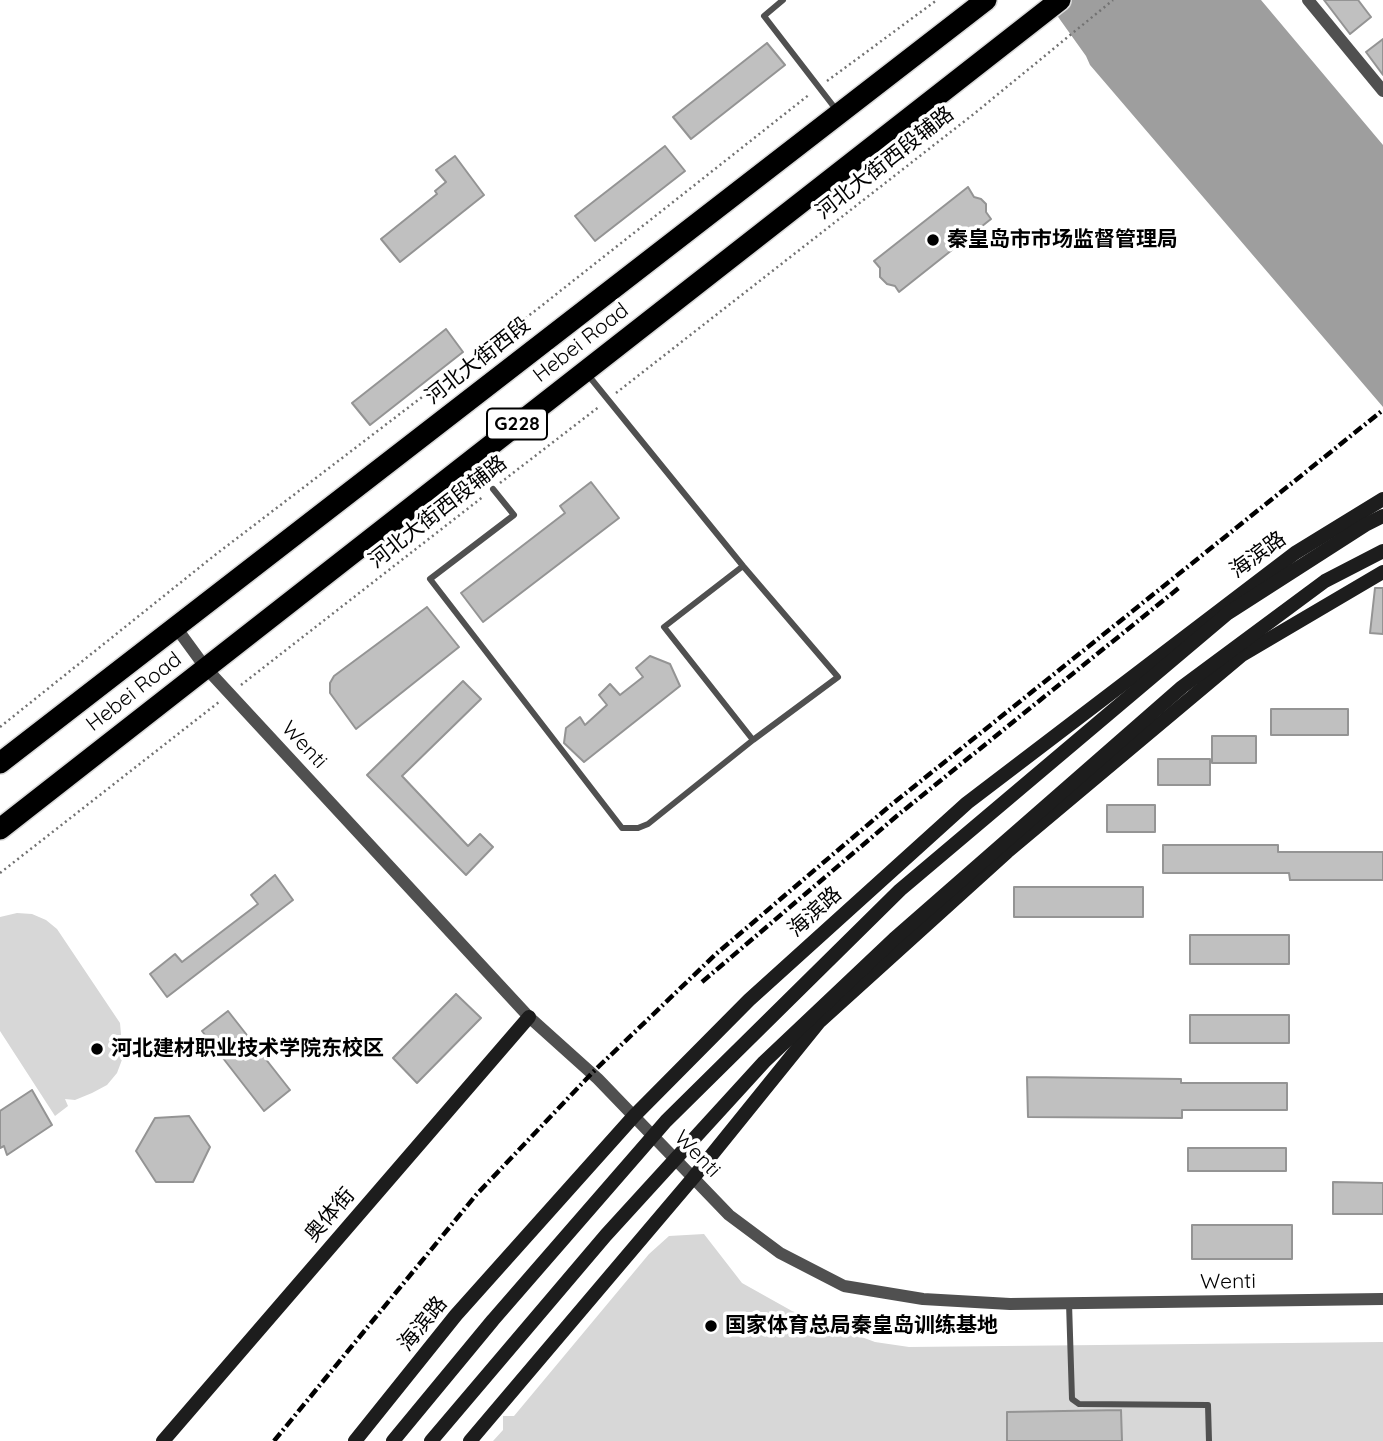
<!DOCTYPE html>
<html>
<head>
<meta charset="utf-8">
<style>
	body { margin:0 }
	canvas { display:block; background:#fff }
</style>
</head>
<body>
<canvas width="1383" height="1441"></canvas>
<script>
const ctx = document.querySelector('canvas').getContext('2d');
ctx.lineJoin = 'round';
function fill(path, color) {
  ctx.fillStyle = color;
  ctx.fill(path, 'evenodd');
}
function toPath(rows) {
  const path = new Path2D();
  for (const r of rows) {
    path.moveTo(r[0], r[1]);
    for (let i = 2; i < r.length; i += 2) path.lineTo(r[i], r[i + 1]);
  }
  return path;
}
function trace(path, color, width, dash) {
  ctx.strokeStyle = color;
  ctx.lineWidth = width;
  ctx.lineCap = dash ? 'butt' : 'round';
  ctx.setLineDash(dash || []);
  ctx.stroke(path);
}
function label(font, color, halo, rows, align = 'center') {
  ctx.font = font + ' Quicksand,"Noto Sans SC",sans-serif';
  ctx.lineWidth = 7;
  ctx.setLineDash([]);
  ctx.textBaseline = 'middle';
  ctx.strokeStyle = halo;
  ctx.fillStyle = color;
  for (const [text, x, y, turn = 0] of rows) {
    ctx.save();
    ctx.translate(x, y);
    ctx.rotate((+turn || 0) * Math.PI / 180);
    ctx.textAlign = isNaN(turn) ? turn : align;
    if (halo) ctx.strokeText(text, 0, 0);
    ctx.fillText(text, 0, 0);
    ctx.restore();
  }
}
fill(toPath([
	[17,913,32,914,46,920,57,929,120,1023,123,1057,117,1073,107,1085,92,1093,75,1100,65,1099,68,1106,55,1116,0,1031,0,917],
	[704,1234,742,1283,792,1311,875,1342,909,1347,1383,1342,1383,1441,493,1441,503,1430,503,1416,514,1416,649,1254,669,1236]
]), '#d7d7d7');
fill(toPath([
	[1046,0,1261,0,1383,145,1383,407,1090,65,1086,56]
]), '#9e9e9e');
const building = toPath([
	[1324,0,1358,0,1371,17,1350,34,1324,0],
	[1383,39,1383,75,1366,52,1383,39],
	[767,43,785,65,691,139,673,117,767,43],
	[665,146,685,171,595,241,575,216,665,146],
	[455,156,484,195,400,262,381,239,437,194,435,191,446,182,436,170,455,156],
	[968,187,974,197,981,199,986,204,986,212,991,219,899,292,895,286,887,284,880,277,880,268,874,261,968,187],
	[446,329,463,352,370,425,352,403,446,329],
	[591,482,619,518,483,622,461,593,565,513,560,506,591,482],
	[1375,588,1383,588,1383,634,1370,633,1375,588],
	[427,607,459,647,356,729,330,693,330,683,334,676,427,607],
	[650,656,670,664,680,686,584,762,564,743,566,728,580,717,585,725,607,705,599,695,610,684,620,695,643,677,636,668,650,656],
	[463,681,481,699,402,776,468,846,480,834,493,847,466,875,367,775,463,681],
	[1271,709,1348,709,1348,735,1271,735,1271,709],
	[1212,736,1256,736,1256,763,1212,763,1212,736],
	[1158,759,1210,759,1210,785,1158,785,1158,759],
	[1107,805,1155,805,1155,832,1107,832,1107,805],
	[1163,845,1278,845,1278,852,1383,852,1383,880,1290,880,1289,873,1163,873,1163,845],
	[275,875,293,900,167,997,150,974,175,954,182,962,258,904,251,895,275,875],
	[1014,887,1143,887,1143,917,1014,917,1014,887],
	[1190,935,1289,935,1289,964,1190,964,1190,935],
	[456,994,481,1018,417,1083,393,1058,456,994],
	[228,1011,290,1090,264,1111,202,1031,228,1011],
	[1190,1015,1289,1015,1289,1043,1190,1043,1190,1015],
	[1027,1077,1181,1079,1181,1083,1287,1083,1287,1110,1182,1110,1182,1118,1028,1117,1027,1077],
	[32,1090,52,1125,7,1155,4,1146,0,1148,0,1111,32,1090],
	[189,1116,210,1147,193,1182,156,1182,136,1151,155,1118,189,1116],
	[1188,1148,1286,1148,1286,1171,1188,1171,1188,1148],
	[1333,1182,1383,1183,1383,1214,1333,1214,1333,1182],
	[1192,1225,1292,1225,1292,1259,1192,1259,1192,1225],
	[1121,1410,1122,1441,1007,1441,1007,1412,1121,1410]
]);
fill(building, '#c0c0c0');
trace(building, '#949494', 2);
const highway = toPath([
	[0,763,986,0],
	[0,829,1060,0]
]);
trace(highway, '#dbdbdb', 24);
trace(toPath([
	[827,81,937,0],
	[616,393,975,113,1113,0],
	[500,483,600,406],
	[241,685,484,496],
	[0,727,215,555,540,307,810,94],
	[0,873,219,702]
]), '#727272', 2.5, [2, 3.5]);
trace(toPath([
	[783,0,764,16,838,112],
	[493,489,514,515,430,579,622,828,638,828,648,824,753,740,838,677,743,566,588,375],
	[743,566,664,627,753,740],
	[1069,1303,1072,1399,1079,1404,1208,1405,1209,1441]
]), '#505050', 6);
trace(toPath([
	[1308,0,1383,91],
	[175,626,205,667,529,1017,598,1079,729,1215,780,1253,844,1286,923,1299,1010,1304,1383,1299]
]), '#505050', 12);
trace(toPath([
	[163,1441,529,1017],
	[355,1441,456,1315,634,1116,749,1000,967,803,1295,553,1383,499],
	[470,1441,693,1178,819,1022,1007,852,1242,655,1383,572]
]), '#1d1d1d', 14);
trace(highway, '#000', 21);
trace(toPath([
	[702,982,898,815,1180,587],
	[274,1441,476,1195,592,1073,716,954,891,805,1383,410]
]), '#000', 4.5, [10, 3.5, 2, 3.5]);
trace(toPath([
	[393,1441,493,1320,666,1121,900,890,1228,613,1365,525,1383,516],
	[431,1441,606,1235,764,1062,894,939,1182,687,1325,581,1383,551]
]), '#1d1d1d', 14);
for (const [x, y, r, color] of [
	[933,240,7,"#000"],
	[97,1049,7,"#000"],
	[711,1326,7,"#000"]
]) {
  const dot = new Path2D();
  dot.arc(x, y, r, 0, 2 * Math.PI);
  ctx.fillStyle = color;
  ctx.fill(dot);
  trace(dot, '#fff', 2.5);
}
for (const [x, y, w] of [
	[517,424,60]
]) {
  const box = new Path2D();
  box.roundRect(x - w / 2, y - 15.5, w, 31, 5);
  ctx.fillStyle = '#fff';
  ctx.fill(box);
  trace(box, '#000', 2);
}
label('bold 19px', '#000', null, [
	["G228",517,424]
]);
label('21px', '#000', '#fff', [
	["河北大街西段辅路",885,163,-38],
	["Hebei Road",581,343,-38],
	["河北大街西段",478,361,-38],
	["河北大街西段辅路",438,512,-38],
	["海滨路",1258,555,-36],
	["Hebei Road",134,692,-38],
	["Wenti",304,745,47],
	["海滨路",815,912,-42],
	["Wenti",697,1154,46],
	["奥体街",330,1215,-49],
	["Wenti",1228,1282,-1],
	["海滨路",423,1324,-51]
]);
label('bold 21px', '#000', '#fff', [
	["秦皇岛市市场监督管理局",947,240],
	["河北建材职业技术学院东校区",111,1049],
	["国家体育总局秦皇岛训练基地",725,1326]
], 'left');
</script>
</body>
</html>
